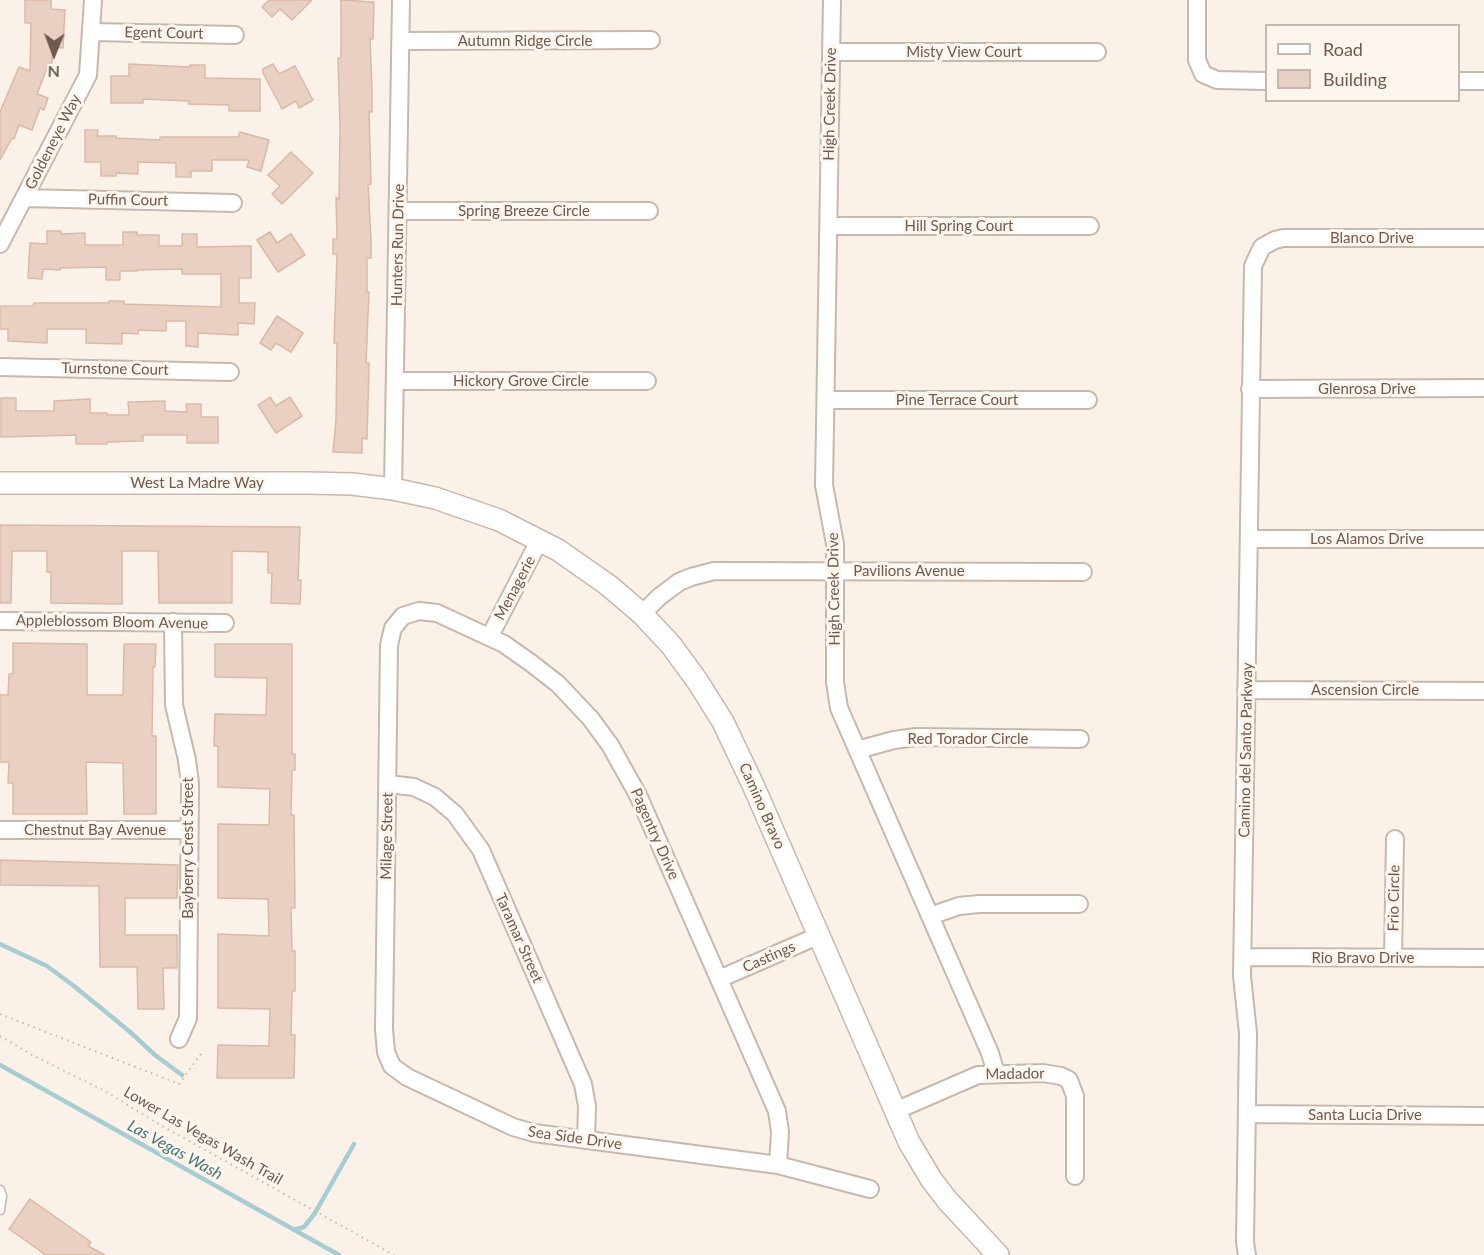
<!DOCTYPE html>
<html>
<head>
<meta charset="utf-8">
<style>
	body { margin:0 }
	#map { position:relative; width:1484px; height:1255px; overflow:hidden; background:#faf2e8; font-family:Lato,sans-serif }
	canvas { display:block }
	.legend { position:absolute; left:1265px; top:24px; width:195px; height:78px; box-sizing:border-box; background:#fdf6ee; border:2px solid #c5b8af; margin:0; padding:8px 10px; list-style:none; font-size:18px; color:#705a50 }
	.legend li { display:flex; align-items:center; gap:12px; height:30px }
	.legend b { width:30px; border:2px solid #c5b8af }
	.north { position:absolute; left:24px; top:24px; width:60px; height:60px; -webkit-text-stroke:4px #fdf6ee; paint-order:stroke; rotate:181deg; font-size:16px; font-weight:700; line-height:24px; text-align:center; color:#705a50 }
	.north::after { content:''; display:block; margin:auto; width:21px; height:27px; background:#705a50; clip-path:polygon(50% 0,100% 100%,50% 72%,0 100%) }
</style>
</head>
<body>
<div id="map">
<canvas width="1484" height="1255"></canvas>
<ul class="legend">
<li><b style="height:8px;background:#fff"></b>Road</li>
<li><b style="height:16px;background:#e9d0c2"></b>Building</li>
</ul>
<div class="north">N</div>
</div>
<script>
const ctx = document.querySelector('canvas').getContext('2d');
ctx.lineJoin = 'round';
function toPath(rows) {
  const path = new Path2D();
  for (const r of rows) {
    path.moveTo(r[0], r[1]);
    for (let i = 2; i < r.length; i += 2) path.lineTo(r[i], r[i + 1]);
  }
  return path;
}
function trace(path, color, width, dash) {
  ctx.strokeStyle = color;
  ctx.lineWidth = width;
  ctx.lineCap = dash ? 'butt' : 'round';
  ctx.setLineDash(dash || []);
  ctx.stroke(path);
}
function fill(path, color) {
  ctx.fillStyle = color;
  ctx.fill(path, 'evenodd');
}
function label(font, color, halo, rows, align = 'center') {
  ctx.font = font + ' Lato,sans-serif';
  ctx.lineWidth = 6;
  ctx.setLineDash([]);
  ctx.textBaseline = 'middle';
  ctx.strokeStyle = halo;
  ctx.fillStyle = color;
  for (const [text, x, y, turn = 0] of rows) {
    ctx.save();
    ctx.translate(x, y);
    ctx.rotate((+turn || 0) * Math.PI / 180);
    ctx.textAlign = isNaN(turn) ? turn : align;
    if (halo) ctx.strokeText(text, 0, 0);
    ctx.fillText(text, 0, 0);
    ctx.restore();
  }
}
trace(toPath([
	[0,944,47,966,74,986,129,1031,155,1055,182,1075],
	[0,1065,339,1255],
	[294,1230,304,1227,315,1213,354,1144]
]), '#a7ccd1', 4.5);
const building = toPath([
	[25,0,51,0,51,9,65,10,63,48,53,47,52,63,49,63,37,94,48,98,44,110,40,108,32,130,19,125,14,139,12,138,0,160,0,112,19,67,30,71,31,23,25,23,25,0],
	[269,0,312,0,292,20,280,9,272,17,262,7,269,0],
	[341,0,374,2,373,39,370,39,372,89,372,112,369,112,371,184,368,185,371,239,371,258,367,258,367,292,369,292,366,363,369,363,368,403,367,439,362,438,362,453,333,452,336,420,337,343,334,343,337,254,333,254,333,239,337,239,336,197,339,200,340,126,338,58,341,58,341,0],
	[129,64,190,67,190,65,205,65,205,78,260,79,260,111,229,111,229,105,189,104,189,101,143,99,143,103,111,103,111,76,129,76,129,64],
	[273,64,279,74,295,66,313,100,299,108,296,101,282,109,263,73,263,69,273,64],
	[85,130,98,130,97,136,116,136,116,138,160,140,160,137,238,137,240,132,269,140,261,171,247,167,249,160,212,160,212,171,191,171,191,177,176,177,176,163,138,162,138,174,116,173,116,176,101,176,101,162,85,162,85,130],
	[291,152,313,173,282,204,272,194,280,186,268,175,291,152],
	[47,231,61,231,61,234,85,233,85,245,123,245,123,232,137,232,137,235,159,235,159,246,182,246,182,234,197,234,197,247,251,246,251,278,239,278,239,303,255,303,254,324,238,323,238,335,198,333,198,347,186,346,186,321,166,321,166,331,138,330,138,334,122,333,122,344,86,343,86,329,47,329,47,343,8,341,8,329,0,329,0,306,33,306,34,303,109,303,109,301,124,301,124,304,221,307,221,274,182,274,182,269,137,270,137,271,120,271,120,280,106,280,106,267,60,268,60,270,43,269,42,279,28,278,30,243,47,244,47,231],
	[270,232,277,243,291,234,305,255,278,272,257,240,270,232],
	[277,316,303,333,291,352,276,343,271,350,260,343,277,316],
	[270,397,276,406,290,397,302,416,276,433,258,405,270,397],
	[1,398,16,398,16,411,54,411,54,401,90,399,90,413,107,413,107,415,129,415,128,402,165,401,165,411,187,412,186,404,201,404,201,417,218,417,218,443,187,443,187,435,143,435,143,441,107,442,107,444,76,444,76,435,1,437,1,398],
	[0,525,300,527,298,580,301,580,300,604,271,603,272,573,268,573,268,552,232,551,232,603,159,603,158,551,122,551,122,604,51,603,51,572,47,572,47,551,12,551,11,603,0,603,0,525],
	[13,643,87,644,87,695,123,695,124,644,156,644,155,667,153,667,152,736,156,736,156,814,124,814,123,763,86,762,87,814,13,814,13,783,8,783,9,762,0,762,0,695,8,695,9,674,13,674,13,643],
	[215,644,292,644,292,754,295,754,295,770,292,770,291,815,294,815,295,908,291,908,292,951,295,951,295,991,292,991,291,1035,295,1035,294,1078,217,1078,218,1045,269,1046,270,1009,218,1008,218,934,269,936,268,899,218,898,218,824,269,825,270,789,218,787,218,746,214,746,215,714,266,715,267,678,215,677,215,644],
	[0,860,178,865,177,898,125,898,125,935,177,935,177,968,163,968,164,1009,138,1009,137,967,100,967,99,886,0,885,0,860],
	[30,1199,91,1242,88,1246,105,1255,46,1255,9,1229,30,1199]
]);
fill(building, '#e9d0c2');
trace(building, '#dcb9a6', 1.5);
const service = toPath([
	[0,1190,2,1196,0,1210]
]);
const minor = toPath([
	[832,0,824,485,835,544,835,682,839,708,990,1053,996,1073],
	[1197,0,1197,60,1203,74,1217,80,1266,81],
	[92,32,235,35],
	[400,41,651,40],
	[831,52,1097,52],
	[1458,81,1484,81],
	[24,198,233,203],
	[399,211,649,211],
	[829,226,1090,226],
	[0,244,88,75,93,0],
	[0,367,230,372],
	[396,381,647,381],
	[1250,389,1484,388],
	[826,400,1088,400],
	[393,489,401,0],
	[1249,539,1484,539],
	[642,614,659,597,679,582,691,577,714,571,1083,572],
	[0,621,225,623],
	[173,622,174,705,187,760,190,784,188,1018,179,1039],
	[490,636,540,539],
	[1246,690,1484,691],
	[857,750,894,740,916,737,1080,739],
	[388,784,414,787,435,797,455,814,481,850,583,1084,587,1106,586,1140],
	[0,830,189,830],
	[930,916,959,906,979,904,1079,904],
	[1243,957,1484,958],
	[1393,958,1395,839],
	[719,979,820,935],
	[895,1111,978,1075,1043,1073,1061,1076,1069,1080,1075,1096,1075,1176],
	[1247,1114,1484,1116],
	[778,1165,780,1132,777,1111,638,795,610,745,591,719,558,684,531,663,504,644,437,613,419,611,403,616,393,628,389,645,384,1029,386,1052,392,1066,407,1077,513,1127,534,1133,778,1165,870,1189],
	[1247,1255,1245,1242,1248,1033,1242,976,1253,266,1262,247,1275,240,1283,238,1484,238]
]);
const tertiary = toPath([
	[0,483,309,483,352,484,393,489,435,498,499,520,558,550,608,585,642,614,671,645,698,682,723,722,754,787,909,1142,931,1179,947,1200,998,1255]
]);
trace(service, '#c7b8ae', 11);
trace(minor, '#c7b8ae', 20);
trace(tertiary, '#c7b8ae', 24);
trace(toPath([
	[0,1014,179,1084,203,1051],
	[0,1036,34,1056,105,1091,162,1126,394,1255]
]), '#d0b5a7', 2, [1.5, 4.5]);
trace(service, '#fff', 8);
trace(minor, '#fff', 16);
trace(tertiary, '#fff', 21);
label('15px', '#705a50', '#fdf6ee', [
	["Egent Court",164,33,1],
	["Autumn Ridge Circle",525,41],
	["Misty View Court",964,52],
	["High Creek Drive",830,104,-89],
	["Goldeneye Way",53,142,-63],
	["Puffin Court",128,200,1],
	["Spring Breeze Circle",524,211],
	["Hill Spring Court",959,226],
	["Blanco Drive",1372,238],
	["Hunters Run Drive",398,245,-89],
	["Turnstone Court",115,369,1],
	["Hickory Grove Circle",521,381],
	["Glenrosa Drive",1367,389],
	["Pine Terrace Court",957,400],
	["West La Madre Way",197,483],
	["Los Alamos Drive",1367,539],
	["Pavilions Avenue",909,571],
	["Menagerie",515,588,-62],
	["High Creek Drive",834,589,-91],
	["Appleblossom Bloom Avenue",112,622,1],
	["Ascension Circle",1365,690],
	["Red Torador Circle",968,739],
	["Camino del Santo Parkway",1246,750,-89],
	["Camino Bravo",762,806,66],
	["Chestnut Bay Avenue",95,830],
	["Pagentry Drive",655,834,66],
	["Milage Street",387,836,-89],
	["Bayberry Crest Street",188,848,-90],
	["Frio Circle",1394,898,-89],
	["Taramar Street",519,938,66],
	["Castings",769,957,-24],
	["Rio Bravo Drive",1363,958],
	["Madador",1015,1074,-1],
	["Santa Lucia Drive",1365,1115],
	["Lower Las Vegas Wash Trail",203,1136,30],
	["Sea Side Drive",575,1138,8]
]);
label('italic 16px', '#49737a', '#fdf6ee', [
	["Las Vegas Wash",175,1150,29]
]);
</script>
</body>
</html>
